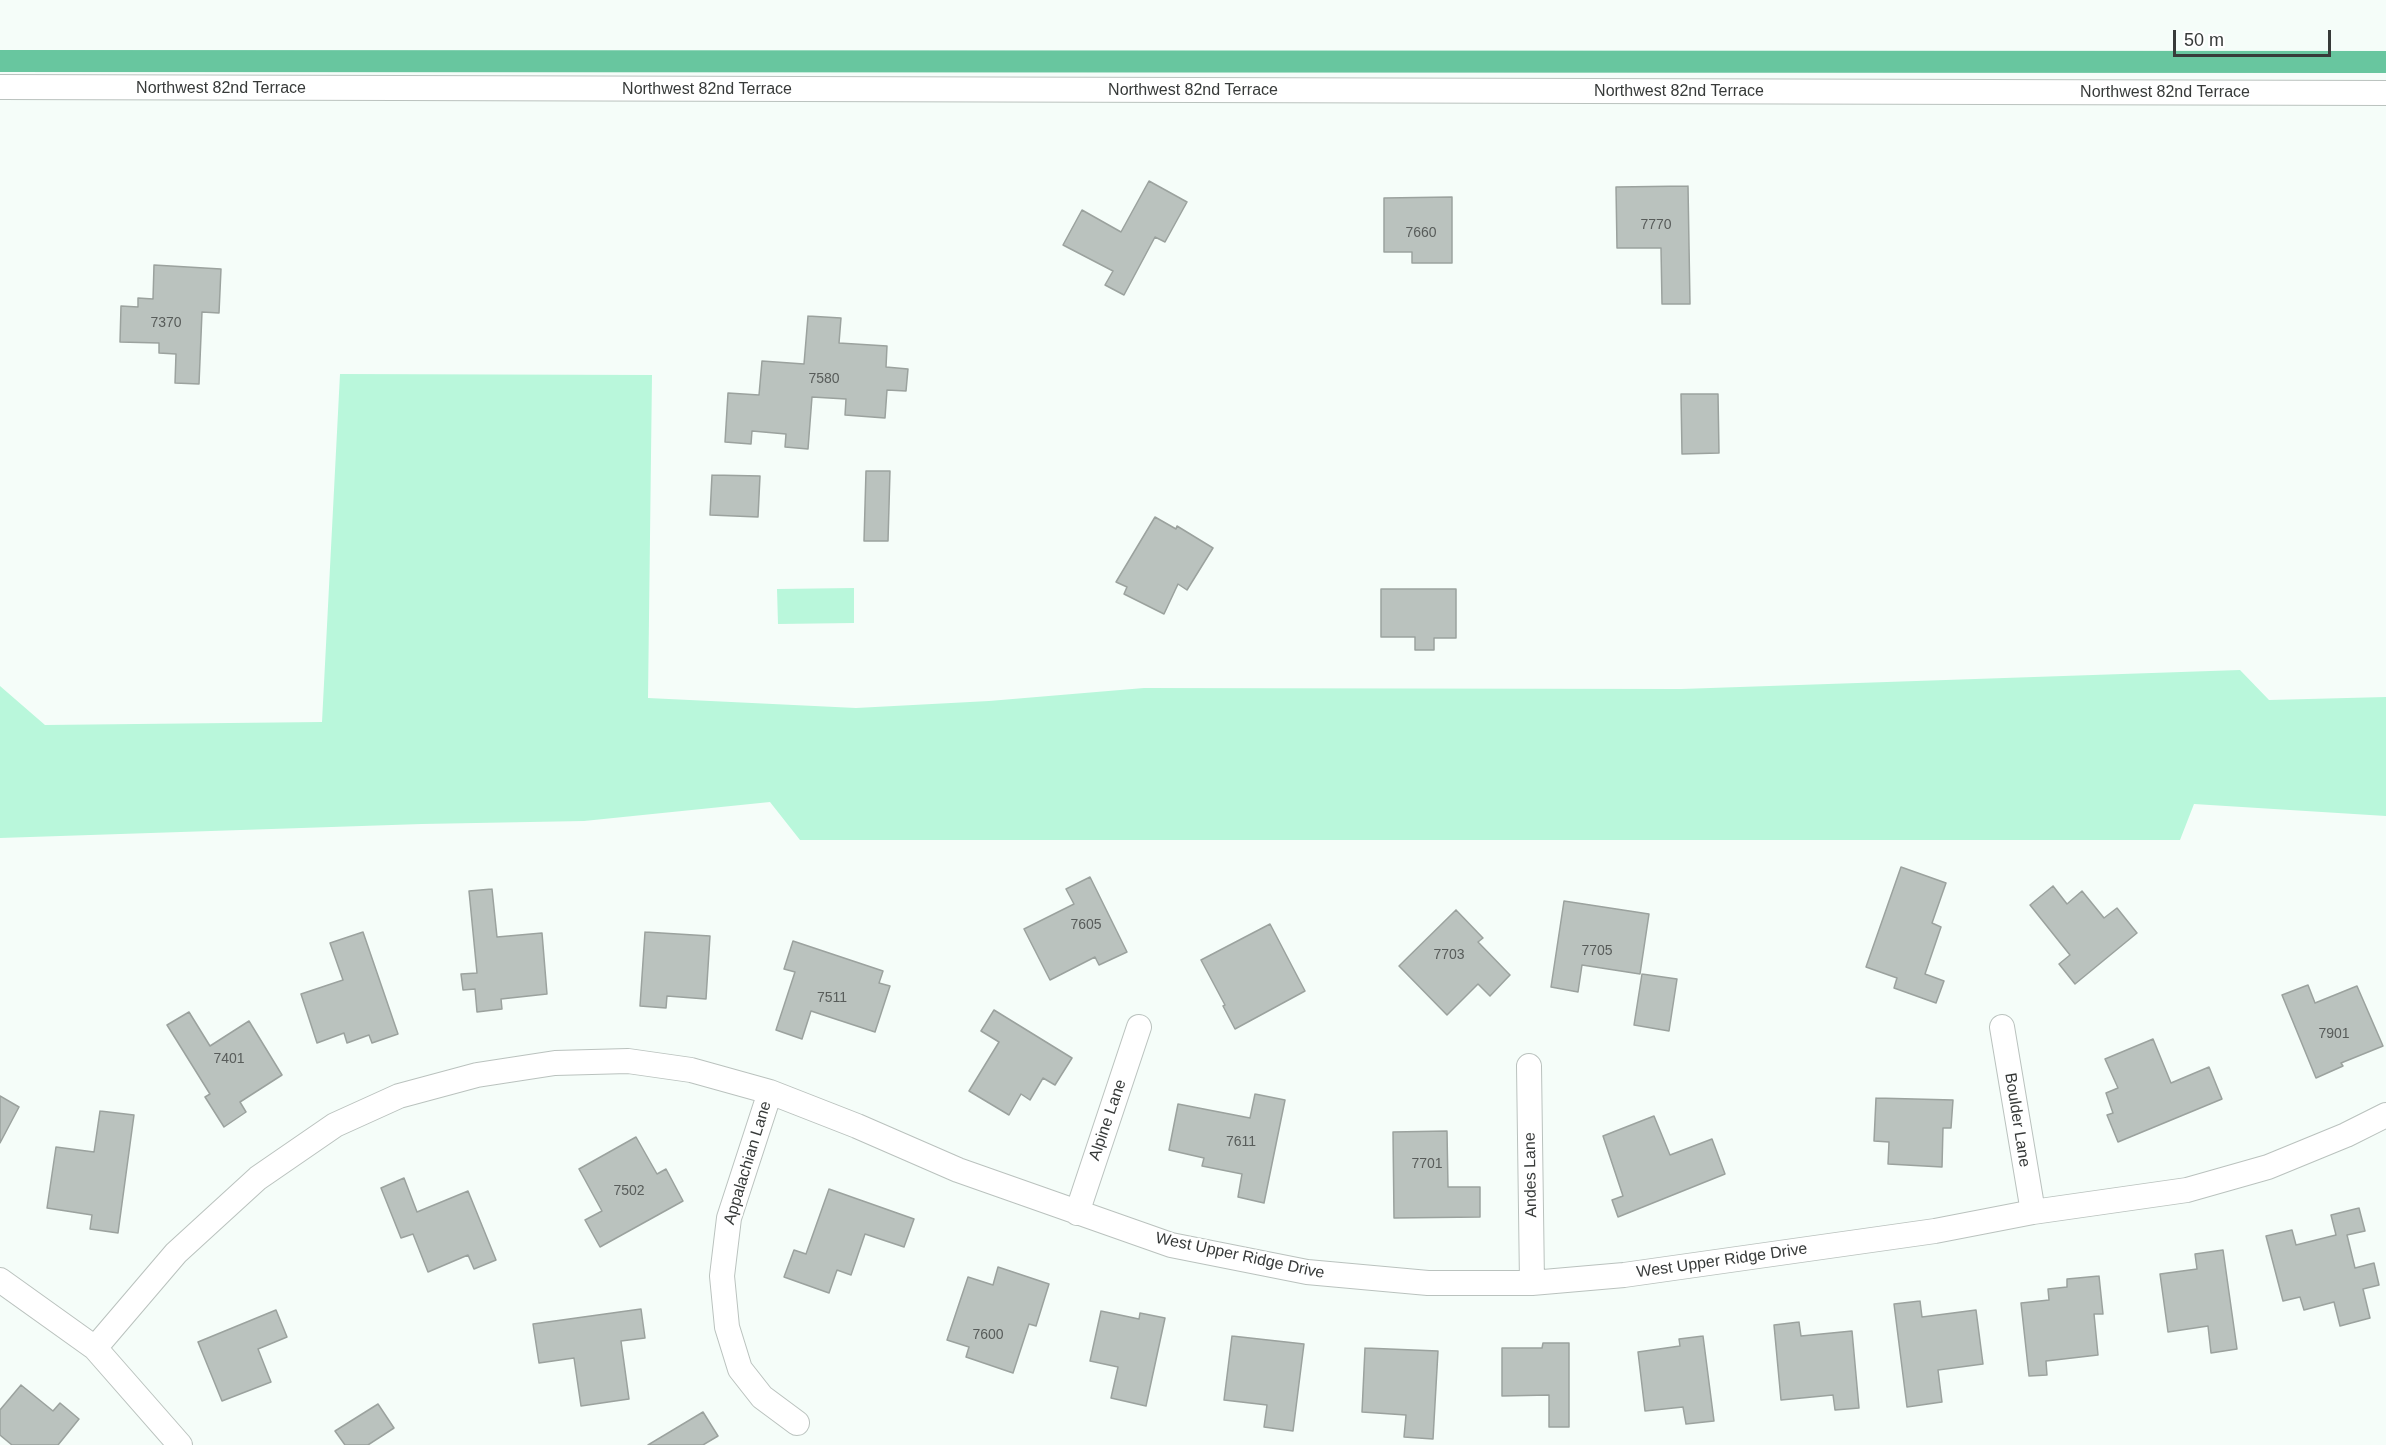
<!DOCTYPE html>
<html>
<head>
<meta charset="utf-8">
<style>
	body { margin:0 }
	#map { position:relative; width:2386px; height:1445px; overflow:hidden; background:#f5fdf9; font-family:Arial,sans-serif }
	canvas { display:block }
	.scale { position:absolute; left:2173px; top:30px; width:158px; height:27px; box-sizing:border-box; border:3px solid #373a39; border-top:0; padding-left:8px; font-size:18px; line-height:21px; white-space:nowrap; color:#373a39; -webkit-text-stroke:4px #fff; paint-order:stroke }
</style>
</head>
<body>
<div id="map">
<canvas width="2386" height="1445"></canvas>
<div class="scale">50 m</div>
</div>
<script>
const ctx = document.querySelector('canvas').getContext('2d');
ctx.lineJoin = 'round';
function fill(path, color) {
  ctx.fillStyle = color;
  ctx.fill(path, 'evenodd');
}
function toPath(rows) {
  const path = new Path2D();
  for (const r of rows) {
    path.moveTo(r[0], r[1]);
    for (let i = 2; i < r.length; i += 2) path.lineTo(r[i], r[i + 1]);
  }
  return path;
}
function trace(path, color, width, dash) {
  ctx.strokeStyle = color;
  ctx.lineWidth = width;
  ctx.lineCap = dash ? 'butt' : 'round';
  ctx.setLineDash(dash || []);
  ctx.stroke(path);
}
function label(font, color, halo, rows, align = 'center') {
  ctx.font = font + ' Arial,sans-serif';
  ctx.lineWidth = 5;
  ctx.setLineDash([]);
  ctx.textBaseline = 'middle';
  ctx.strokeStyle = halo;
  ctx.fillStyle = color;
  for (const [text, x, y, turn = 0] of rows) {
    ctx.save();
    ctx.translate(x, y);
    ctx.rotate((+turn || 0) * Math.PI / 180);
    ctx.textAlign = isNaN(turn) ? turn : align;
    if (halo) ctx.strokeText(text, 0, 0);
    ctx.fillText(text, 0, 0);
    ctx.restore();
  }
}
fill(toPath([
	[340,374,652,375,648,698,856,708,989,701,1144,688,1681,689,2240,670,2269,700,2386,697,2386,816,2194,804,2180,840,800,840,770,802,584,821,422,824,0,838,0,686,45,725,322,722],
	[854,588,854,623,778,624,777,589]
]), '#b9f7db');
trace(toPath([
	[0,61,2386,62]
]), '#68c69f', 22);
const building = toPath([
	[1149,181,1187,202,1165,242,1155,237,1124,295,1105,285,1113,271,1063,245,1082,210,1121,232,1149,181],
	[1688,186,1690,304,1662,304,1661,248,1617,248,1616,187,1688,186],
	[1452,197,1452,263,1412,263,1412,252,1384,252,1384,198,1452,197],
	[154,265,221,269,219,313,202,312,199,384,175,383,176,354,159,353,159,343,120,342,121,306,138,307,138,298,153,299,154,265],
	[808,316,841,318,839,343,887,346,886,367,908,369,906,391,887,390,885,418,845,415,846,399,812,397,808,449,785,447,786,434,752,431,751,444,725,442,728,393,759,395,762,361,804,364,808,316],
	[1681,394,1718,394,1719,453,1682,454,1681,394],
	[866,471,890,471,888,541,864,541,866,471],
	[712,475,760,476,758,517,710,515,712,475],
	[1155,517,1176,529,1177,526,1213,548,1187,590,1178,584,1164,614,1124,594,1127,587,1116,582,1155,517],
	[1381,589,1456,589,1456,638,1434,638,1434,650,1415,650,1415,637,1381,637,1381,589],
	[1901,867,1946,883,1932,923,1941,927,1925,974,1944,981,1936,1003,1894,988,1897,978,1866,967,1901,867],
	[1090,877,1127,952,1099,965,1095,957,1050,980,1024,929,1074,904,1066,889,1090,877],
	[2053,886,2067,904,2082,891,2104,918,2117,908,2137,933,2075,984,2059,964,2070,955,2030,905,2053,886],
	[492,889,497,937,542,933,547,994,501,999,502,1009,477,1012,475,989,463,990,461,974,477,973,469,891,492,889],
	[1564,901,1649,914,1640,974,1582,965,1578,992,1551,987,1564,901],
	[1456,910,1483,938,1478,942,1510,975,1490,996,1478,984,1447,1015,1399,966,1456,910],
	[1270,924,1305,991,1235,1029,1223,1006,1225,1005,1201,960,1270,924],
	[363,932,398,1034,372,1043,369,1035,347,1043,344,1033,317,1043,301,994,343,980,330,943,363,932],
	[645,932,710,936,706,999,667,996,666,1008,640,1006,645,932],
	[793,941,883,971,879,983,890,986,875,1032,811,1011,802,1039,776,1030,795,972,784,969,793,941],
	[1642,974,1677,979,1669,1031,1634,1025,1642,974],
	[2308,985,2315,1003,2357,986,2383,1046,2341,1063,2343,1066,2316,1078,2282,995,2308,985],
	[994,1010,1072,1058,1055,1085,1043,1078,1030,1100,1021,1094,1009,1115,969,1091,999,1042,981,1031,994,1010],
	[189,1012,210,1046,249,1021,282,1075,240,1102,246,1112,224,1127,205,1097,210,1094,167,1025,189,1012],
	[2153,1039,2171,1083,2209,1067,2222,1099,2118,1142,2107,1115,2113,1113,2106,1093,2118,1088,2105,1059,2153,1039],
	[1255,1094,1285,1100,1264,1203,1238,1197,1242,1174,1202,1166,1204,1158,1169,1150,1178,1104,1250,1118,1255,1094],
	[0,1096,19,1107,0,1143,0,1096],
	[1876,1098,1953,1100,1951,1128,1943,1128,1942,1167,1888,1164,1889,1142,1874,1141,1876,1098],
	[100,1111,134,1115,118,1233,90,1229,92,1215,47,1208,56,1147,94,1152,100,1111],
	[1654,1116,1670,1155,1712,1139,1725,1174,1618,1217,1612,1200,1623,1196,1603,1136,1654,1116],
	[1447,1131,1448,1187,1480,1187,1480,1217,1394,1218,1393,1132,1447,1131],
	[636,1137,657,1174,666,1169,683,1201,600,1247,585,1220,602,1211,579,1169,636,1137],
	[404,1178,417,1212,468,1191,496,1260,474,1269,468,1255,428,1272,413,1234,401,1238,381,1188,404,1178],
	[829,1189,914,1219,904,1247,865,1234,851,1275,837,1270,829,1293,784,1277,794,1250,806,1254,829,1189],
	[2359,1208,2365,1231,2347,1235,2355,1268,2374,1263,2379,1285,2363,1289,2370,1318,2340,1326,2334,1302,2304,1310,2300,1297,2283,1301,2266,1236,2292,1230,2296,1245,2336,1235,2331,1215,2359,1208],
	[2223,1250,2237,1349,2211,1353,2208,1326,2168,1332,2160,1274,2197,1269,2195,1254,2223,1250],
	[998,1267,1049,1284,1036,1326,1029,1324,1013,1373,966,1357,969,1347,947,1340,968,1277,993,1285,998,1267],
	[2099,1276,2103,1314,2094,1314,2098,1355,2046,1361,2047,1375,2029,1376,2021,1303,2049,1300,2048,1289,2067,1287,2067,1279,2099,1276],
	[1920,1301,1922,1317,1976,1310,1983,1364,1938,1370,1942,1402,1907,1407,1894,1304,1920,1301],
	[641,1309,645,1338,621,1341,629,1399,581,1406,574,1358,539,1363,533,1324,641,1309],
	[276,1310,287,1337,258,1349,271,1382,222,1401,198,1342,276,1310],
	[1101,1311,1139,1319,1140,1313,1165,1318,1146,1406,1111,1398,1118,1367,1090,1361,1101,1311],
	[1799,1322,1801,1336,1852,1331,1859,1408,1835,1410,1833,1395,1781,1400,1774,1325,1799,1322],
	[1232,1336,1304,1344,1293,1431,1264,1427,1267,1405,1224,1400,1232,1336],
	[1703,1336,1714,1421,1686,1424,1683,1407,1645,1411,1638,1352,1680,1346,1679,1339,1703,1336],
	[1543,1343,1569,1343,1569,1427,1549,1427,1549,1395,1502,1396,1502,1348,1542,1348,1543,1343],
	[1365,1348,1438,1351,1433,1439,1404,1437,1406,1415,1362,1412,1365,1348],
	[21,1385,53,1411,60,1403,79,1419,58,1445,12,1445,0,1435,0,1410,21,1385],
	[378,1404,394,1428,368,1445,345,1445,335,1431,378,1404],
	[703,1412,718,1436,703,1445,648,1445,703,1412]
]);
fill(building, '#bac2be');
trace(building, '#9ba29e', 1.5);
const minor = toPath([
	[0,87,2386,93],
	[2002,1027,2033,1212],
	[1529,1066,1532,1283],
	[770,1092,729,1218,722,1276,727,1327,740,1369,762,1397,797,1423],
	[1077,1213,1139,1027],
	[0,1280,95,1348,180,1445],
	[95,1348,176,1253,258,1178,335,1125,399,1096,477,1075,555,1063,628,1061,691,1070,770,1092,857,1126,958,1170,1171,1245,1307,1272,1428,1283,1532,1283,1624,1275,1935,1231,2033,1212,2187,1190,2268,1167,2346,1135,2386,1115]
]);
trace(minor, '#bac2be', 26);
trace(minor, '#fff', 24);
label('14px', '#585c5a', null, [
	["7770",1656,225],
	["7660",1421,233],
	["7370",166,323],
	["7580",824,379],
	["7605",1086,925],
	["7705",1597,951],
	["7703",1449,955],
	["7511",832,998],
	["7901",2334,1034],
	["7401",229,1059],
	["7611",1241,1142],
	["7701",1427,1164],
	["7502",629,1191],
	["7600",988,1335]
]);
label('16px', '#373a39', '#fff', [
	["Northwest 82nd Terrace",221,89],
	["Northwest 82nd Terrace",707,90],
	["Northwest 82nd Terrace",1193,91],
	["Northwest 82nd Terrace",1679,92],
	["Northwest 82nd Terrace",2165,93],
	["Alpine Lane",1108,1120,-71],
	["Boulder Lane",2017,1120,81],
	["Appalachian Lane",748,1163,-73],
	["Andes Lane",1531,1175,-91],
	["West Upper Ridge Drive",1240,1256,12],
	["West Upper Ridge Drive",1722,1261,-8]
]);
</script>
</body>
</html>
